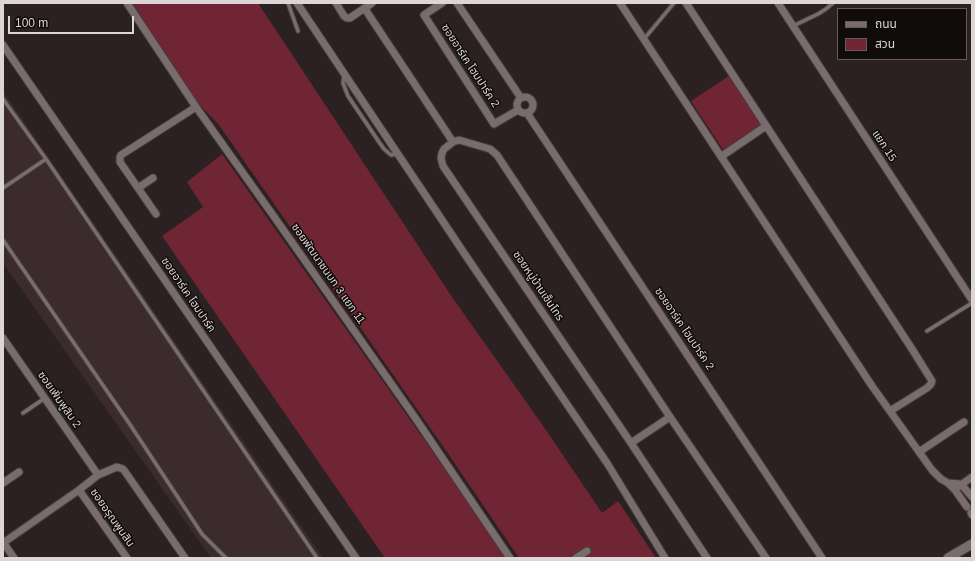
<!DOCTYPE html>
<html>
<head>
<meta charset="utf-8">
<style>
	body { margin:0 }
	#map { position:relative; width:975px; height:561px; overflow:hidden; background:#2b2122; font-family:Helvetica,"Noto Sans Thai",sans-serif }
	canvas { display:block }
	.frame { position:absolute; inset:0; border:4px solid #ddd6d7; pointer-events:none }
	.legend { position:absolute; left:837px; top:8px; width:130px; height:52px; box-sizing:border-box; background:#100c0c; border:1px solid #625d5d; margin:0; padding:5px 7px; list-style:none; font-size:12px; color:#ddd6d7 }
	.legend li { display:flex; align-items:center; gap:8px; height:20px }
	.legend b { width:20px; border:1px solid #625d5d }
	.scale { position:absolute; left:8px; top:16px; width:126px; height:18px; box-sizing:border-box; border:2px solid #ddd6d7; border-top:0; padding-left:5px; font-size:12px; line-height:14px; white-space:nowrap; color:#ddd6d7; -webkit-text-stroke:3px #100c0c; paint-order:stroke }
</style>
</head>
<body>
<div id="map">
<canvas width="975" height="561"></canvas>
<div class="frame"></div>
<ul class="legend">
<li><b style="height:5px;background:#786c6d"></b>ถนน</li>
<li><b style="height:11px;background:#702535"></b>สวน</li>
</ul>
<div class="scale">100 m</div>
</div>
<script>
const ctx = document.querySelector('canvas').getContext('2d');
ctx.lineJoin = 'round';
function fill(path, color) {
  ctx.fillStyle = color;
  ctx.fill(path, 'evenodd');
}
function toPath(rows) {
  const path = new Path2D();
  for (const r of rows) {
    if (r.length === 3) {
      path.moveTo(r[0] + r[2], r[1]);
      path.arc(r[0], r[1], r[2], 0, 2 * Math.PI);
      continue;
    }
    path.moveTo(r[0], r[1]);
    for (let i = 2; i < r.length; i += 2) path.lineTo(r[i], r[i + 1]);
  }
  return path;
}
function trace(path, color, width, dash) {
  ctx.strokeStyle = color;
  ctx.lineWidth = width;
  ctx.lineCap = dash ? 'butt' : 'round';
  ctx.setLineDash(dash || []);
  ctx.stroke(path);
}
function label(font, color, halo, rows, align = 'center') {
  ctx.font = font + ' Helvetica,"Noto Sans Thai",sans-serif';
  ctx.lineWidth = 3;
  ctx.setLineDash([]);
  ctx.textBaseline = 'middle';
  ctx.strokeStyle = halo;
  ctx.fillStyle = color;
  for (const [text, x, y, turn = 0] of rows) {
    ctx.save();
    ctx.translate(x, y);
    ctx.rotate((+turn || 0) * Math.PI / 180);
    ctx.textAlign = isNaN(turn) ? turn : align;
    if (halo) ctx.strokeText(text, 0, 0);
    ctx.fillText(text, 0, 0);
    ctx.restore();
  }
}
fill(toPath([
	[3,91,323,558,211,558,3,263]
]), '#3b2b2d');
fill(toPath([
	[131,3,258,3,452,297,546,430,602,513,618,501,656,558,519,558,447,452,219,125,193,98],
	[729,76,762,126,724,151,691,101],
	[222,154,508,558,385,558,162,236,203,207,187,182]
]), '#702535');
const service = toPath([
	[288,3,298,31],
	[793,26,818,14,826,9,833,3],
	[644,39,674,3],
	[344,76,343,83,348,96,379,142,384,149,391,155,397,154],
	[3,99,46,159,317,558],
	[3,188,46,159],
	[3,240,131,426,202,534,226,558],
	[927,331,972,303],
	[23,413,45,398]
]);
const minor = toPath([
	[127,3,196,107,275,218,416,419,510,558],
	[297,3,466,256,607,463,665,558],
	[336,3,344,16,347,18,350,18,372,3],
	[442,3,424,15,494,124,518,110],
	[457,3,521,98],
	[620,3,872,386,932,470,941,479,948,483],
	[686,3,912,349,932,381,931,384,927,388,890,411],
	[778,3,972,300],
	[365,9,453,142],
	[3,45,356,558],
	[525,105,8],
	[527,113,822,558],
	[722,156,766,126],
	[138,188,153,178],
	[156,214,120,162,120,157,121,155,196,107],
	[3,338,98,475],
	[631,443,670,417],
	[919,452,964,422],
	[3,483,19,472],
	[958,487,972,477],
	[79,490,127,558],
	[967,507,955,490,948,483,961,484,972,497],
	[971,513,972,515],
	[3,542,14,558],
	[3,543,79,490,98,475,117,467,123,469,126,473,185,558],
	[576,558,587,551],
	[707,558,631,443,443,166,441,158,442,153,444,149,453,142,459,140,490,149,497,155,670,417,766,558]
]);
const tertiary = toPath([
	[948,558,972,544]
]);
trace(service, '#433c3d', 5.5);
trace(minor, '#433c3d', 9);
trace(tertiary, '#433c3d', 11);
trace(service, '#786c6d', 3.5);
trace(minor, '#786c6d', 7);
trace(tertiary, '#786c6d', 9);
label('11px', '#ddd6d7', '#100c0c', [
	["ซอยอาร์เค โฮมปาร์ค 2",470,66,57],
	["แยก 15",884,146,57],
	["ซอยพัฒนาชนบท 3 แยก 11",328,274,55],
	["ซอยหมู่บ้านเซ็นโทร",538,286,56],
	["ซอยอาร์เค โฮมปาร์ค",188,295,56],
	["ซอยอาร์เค โฮมปาร์ค 2",684,329,56],
	["ซอยเพิ่มพูสิน 2",59,400,55],
	["ซอยอรุณพูนสิน",112,518,55]
]);
</script>
</body>
</html>
